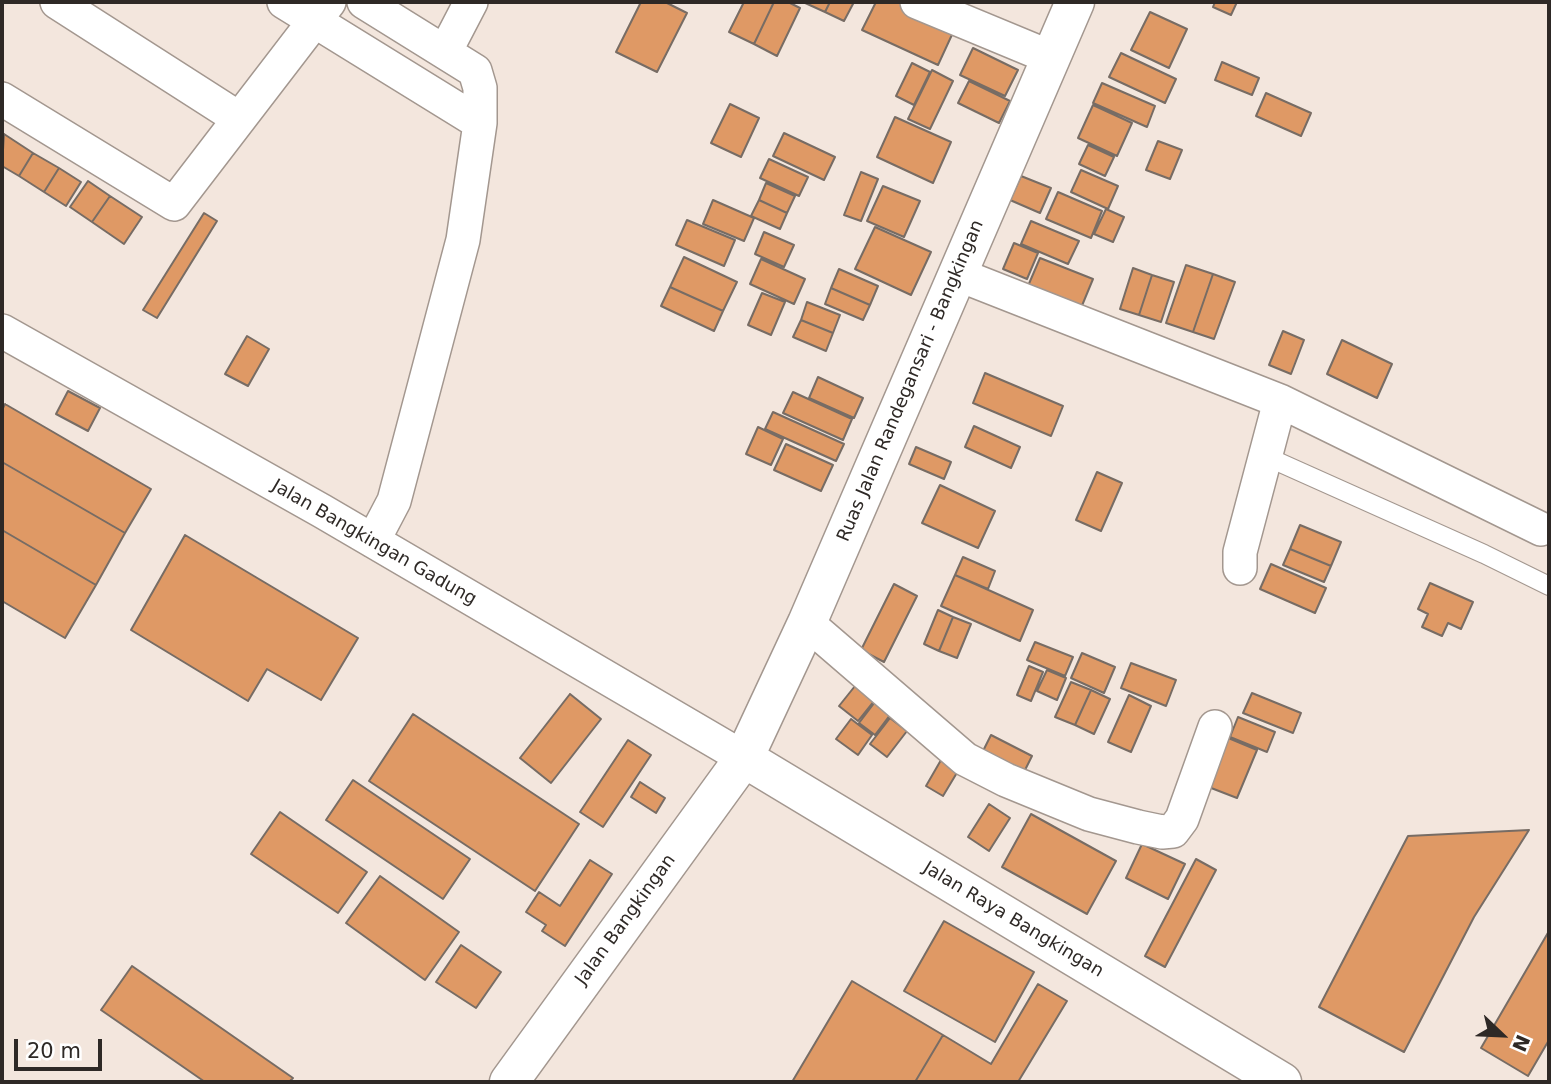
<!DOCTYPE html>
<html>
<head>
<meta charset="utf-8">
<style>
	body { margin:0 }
	#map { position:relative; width:1551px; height:1084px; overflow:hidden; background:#f3e6dd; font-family:"DejaVu Sans",sans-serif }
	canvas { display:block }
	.frame { position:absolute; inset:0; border:4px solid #2e2926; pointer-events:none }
	.north { position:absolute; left:1467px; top:1000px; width:70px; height:70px; -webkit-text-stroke:5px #fff; paint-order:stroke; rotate:113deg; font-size:19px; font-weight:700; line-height:28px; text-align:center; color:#2e2926 }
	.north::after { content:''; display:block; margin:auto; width:24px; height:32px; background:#2e2926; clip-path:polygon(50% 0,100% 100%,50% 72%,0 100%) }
	.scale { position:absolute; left:14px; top:1039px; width:88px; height:32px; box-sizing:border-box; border:4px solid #2e2926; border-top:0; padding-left:9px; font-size:21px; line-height:24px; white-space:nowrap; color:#2e2926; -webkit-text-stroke:5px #fff; paint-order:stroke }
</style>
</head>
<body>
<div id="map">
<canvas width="1551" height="1084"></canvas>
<div class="frame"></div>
<div class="north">N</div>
<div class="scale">20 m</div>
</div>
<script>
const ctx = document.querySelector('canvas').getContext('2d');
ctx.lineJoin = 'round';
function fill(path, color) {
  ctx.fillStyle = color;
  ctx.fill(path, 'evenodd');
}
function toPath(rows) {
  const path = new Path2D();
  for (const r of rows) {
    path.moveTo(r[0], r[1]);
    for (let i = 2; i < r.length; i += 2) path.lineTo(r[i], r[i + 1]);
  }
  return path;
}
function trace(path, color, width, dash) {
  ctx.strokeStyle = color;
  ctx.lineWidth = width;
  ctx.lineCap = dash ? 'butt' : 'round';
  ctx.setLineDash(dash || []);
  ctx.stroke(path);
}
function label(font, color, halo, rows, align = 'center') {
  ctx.font = font + ' "DejaVu Sans",sans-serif';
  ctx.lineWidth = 6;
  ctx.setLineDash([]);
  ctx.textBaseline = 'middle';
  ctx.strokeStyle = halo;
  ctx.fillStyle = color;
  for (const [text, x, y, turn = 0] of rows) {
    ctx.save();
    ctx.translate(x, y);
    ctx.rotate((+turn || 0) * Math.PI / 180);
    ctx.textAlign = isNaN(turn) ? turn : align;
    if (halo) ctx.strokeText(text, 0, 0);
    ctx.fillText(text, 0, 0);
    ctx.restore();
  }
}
const building = toPath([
	[641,2,665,2,687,13,657,72,616,52,641,2],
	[744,2,774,2,754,44,729,32,744,2],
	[774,2,788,2,800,8,777,56,754,44,774,2],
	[803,2,830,2,825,12,803,2],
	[830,2,854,2,844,21,825,12,830,2],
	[876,2,904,2,956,26,938,65,862,30,876,2],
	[1215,2,1237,2,1231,15,1213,7,1215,2],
	[1150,12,1187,29,1169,68,1131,50,1150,12],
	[973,48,1018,70,1005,96,960,75,973,48],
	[1121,53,1176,79,1165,103,1109,77,1121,53],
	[1222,62,1259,78,1252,95,1215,80,1222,62],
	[912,63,930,72,914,105,896,96,912,63],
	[932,70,953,81,930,129,908,119,932,70],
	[969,81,1010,101,999,123,958,103,969,81],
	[1102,83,1155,106,1147,127,1093,103,1102,83],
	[1266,93,1311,113,1301,136,1256,116,1266,93],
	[730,104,759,118,741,157,711,143,730,104],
	[1093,105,1132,123,1117,156,1078,138,1093,105],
	[895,117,951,142,933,183,877,157,895,117],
	[784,133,835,157,824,180,773,156,784,133],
	[4,134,33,153,19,176,2,166,4,134],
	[1158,141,1182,150,1170,179,1146,170,1158,141],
	[1088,145,1114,157,1105,176,1079,164,1088,145],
	[33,153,59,168,44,192,19,176,33,153],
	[769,159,808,177,799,196,760,178,769,159],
	[59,168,81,182,66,206,44,192,59,168],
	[1081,170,1118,186,1108,209,1071,192,1081,170],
	[861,172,878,179,861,221,844,215,861,172],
	[1021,176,1051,188,1040,213,1010,200,1021,176],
	[88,181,110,196,92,222,70,207,88,181],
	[766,183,795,196,787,213,759,200,766,183],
	[883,186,920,201,904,237,867,221,883,186],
	[1058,192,1102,211,1091,238,1046,219,1058,192],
	[110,196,142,217,124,244,92,222,110,196],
	[713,200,754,218,744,241,703,224,713,200],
	[759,200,787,213,780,229,751,216,759,200],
	[1106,209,1124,217,1113,242,1094,234,1106,209],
	[204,213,217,221,157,318,143,310,204,213],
	[687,220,735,240,724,266,676,245,687,220],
	[1031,221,1079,241,1068,264,1021,244,1031,221],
	[875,227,931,252,911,295,855,269,875,227],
	[764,232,794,245,784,267,755,254,764,232],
	[1014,243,1038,253,1027,279,1003,269,1014,243],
	[684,257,737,282,723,311,670,287,684,257],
	[1040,258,1093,279,1081,308,1028,286,1040,258],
	[761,259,805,279,794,304,750,284,761,259],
	[1186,265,1213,274,1193,332,1166,323,1186,265],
	[1133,268,1152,275,1139,315,1120,309,1133,268],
	[839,269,878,286,870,305,831,288,839,269],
	[1213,274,1235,282,1214,339,1193,332,1213,274],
	[1152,275,1174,282,1161,322,1139,315,1152,275],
	[670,287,723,311,714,331,661,306,670,287],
	[831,288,870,305,863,320,825,304,831,288],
	[762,293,785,302,771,335,748,325,762,293],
	[807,302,840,315,833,333,801,320,807,302],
	[801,320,833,333,826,351,793,337,801,320],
	[1283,331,1304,340,1291,374,1269,365,1283,331],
	[247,336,269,349,248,386,225,374,247,336],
	[1342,340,1392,364,1377,398,1327,374,1342,340],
	[985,373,1063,406,1051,436,973,403,985,373],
	[818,377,863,398,854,418,809,398,818,377],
	[68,391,100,408,88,431,56,414,68,391],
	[793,392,852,419,843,440,783,413,793,392],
	[5,404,151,489,125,533,2,462,2,410,5,404],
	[773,412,844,444,836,461,765,429,773,412],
	[974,426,1020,447,1011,468,965,447,974,426],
	[758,427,783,439,771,465,746,454,758,427],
	[786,444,833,465,821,491,774,470,786,444],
	[916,447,951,462,944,479,909,464,916,447],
	[2,462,125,533,96,585,2,530,2,462],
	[1097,472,1122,483,1101,531,1076,520,1097,472],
	[940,485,995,511,978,548,922,523,940,485],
	[1300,525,1341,542,1331,566,1290,549,1300,525],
	[2,530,96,585,65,638,2,601,2,530],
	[185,535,358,638,321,700,267,669,248,701,131,630,185,535],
	[1290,549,1331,566,1324,582,1283,565,1290,549],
	[963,557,995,571,988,589,955,575,963,557],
	[1271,564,1326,588,1315,613,1260,589,1271,564],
	[955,575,1033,610,1020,641,941,606,955,575],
	[1430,583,1473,602,1461,629,1448,623,1442,636,1422,627,1428,614,1418,609,1430,583],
	[894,584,917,596,884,662,861,650,894,584],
	[938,610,953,617,939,651,924,644,938,610],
	[953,617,971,624,957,658,939,651,953,617],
	[1035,642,1073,657,1065,676,1027,660,1035,642],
	[1082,653,1115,667,1104,693,1071,678,1082,653],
	[1131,663,1176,680,1166,706,1121,688,1131,663],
	[1029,666,1043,672,1031,701,1017,695,1029,666],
	[1047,670,1066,678,1057,700,1037,691,1047,670],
	[859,681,878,696,858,721,839,706,859,681],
	[1071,682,1091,690,1075,725,1055,717,1071,682],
	[1091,690,1110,699,1094,734,1075,725,1091,690],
	[1252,693,1301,713,1293,733,1243,713,1252,693],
	[570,694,601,719,551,783,520,758,570,694],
	[1129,695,1151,706,1131,752,1108,742,1129,695],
	[878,698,893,711,875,735,859,723,878,698],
	[413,714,579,824,535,891,369,781,413,714],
	[1238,717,1275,732,1267,752,1230,737,1238,717],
	[890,718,907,731,887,757,870,744,890,718],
	[851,719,872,735,858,755,836,739,851,719],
	[991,735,1032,756,1023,774,982,753,991,735],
	[1226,737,1257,750,1237,798,1206,786,1226,737],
	[628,740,651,755,603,827,580,812,628,740],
	[941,760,958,771,943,796,926,786,941,760],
	[353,780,470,859,443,899,326,820,353,780],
	[640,782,665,798,656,813,631,797,640,782],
	[989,804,1010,818,989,851,968,837,989,804],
	[280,812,367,872,338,913,251,854,280,812],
	[1031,814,1116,861,1087,914,1002,867,1031,814],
	[1529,830,1474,917,1404,1052,1319,1007,1408,836,1529,830],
	[1142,844,1185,864,1168,899,1126,878,1142,844],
	[1196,859,1216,870,1165,967,1145,956,1196,859],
	[590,860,612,874,565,946,542,931,546,925,526,912,539,892,560,906,590,860],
	[380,876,459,932,425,980,346,923,380,876],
	[944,921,1034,972,995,1042,904,991,944,921],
	[1549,931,1549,1040,1528,1076,1481,1048,1549,931],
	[461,945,501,972,476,1008,436,982,461,945],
	[132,966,293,1078,289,1082,205,1082,101,1010,132,966],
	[852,981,943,1035,915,1082,792,1082,852,981],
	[1038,984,1067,1001,1018,1082,915,1082,943,1035,991,1064,1038,984]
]);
fill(building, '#df9965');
trace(building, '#776c64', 2);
const lane = toPath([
	[1265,456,1484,554,1549,586]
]);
const street = toPath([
	[57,2,238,118],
	[284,2,480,123],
	[364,2,475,71,480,88,480,123,463,240,394,501,373,541],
	[917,2,1052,58],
	[445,52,471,2],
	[2,99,174,204,329,2],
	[957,274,1280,401,1541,529],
	[2,331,322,511,744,758],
	[1240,568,1240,552,1280,401],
	[807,623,965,759,1006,780,1089,814,1138,827,1162,832,1173,831,1182,819,1215,727]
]);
const secondary = toPath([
	[744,758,1282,1082],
	[509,1082,744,758,807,623,1075,2]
]);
trace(lane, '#a3978f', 20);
trace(street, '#a3978f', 36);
trace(secondary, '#a3978f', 41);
trace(lane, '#fff', 18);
trace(street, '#fff', 33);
trace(secondary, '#fff', 38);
label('18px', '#2e2926', '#fff', [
	["Ruas Jalan Randegansari - Bangkingan",911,381,-67],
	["Jalan Bangkingan Gadung",374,543,30],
	["Jalan Bangkingan",626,920,-54],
	["Jalan Raya Bangkingan",1013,920,31]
]);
</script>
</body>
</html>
